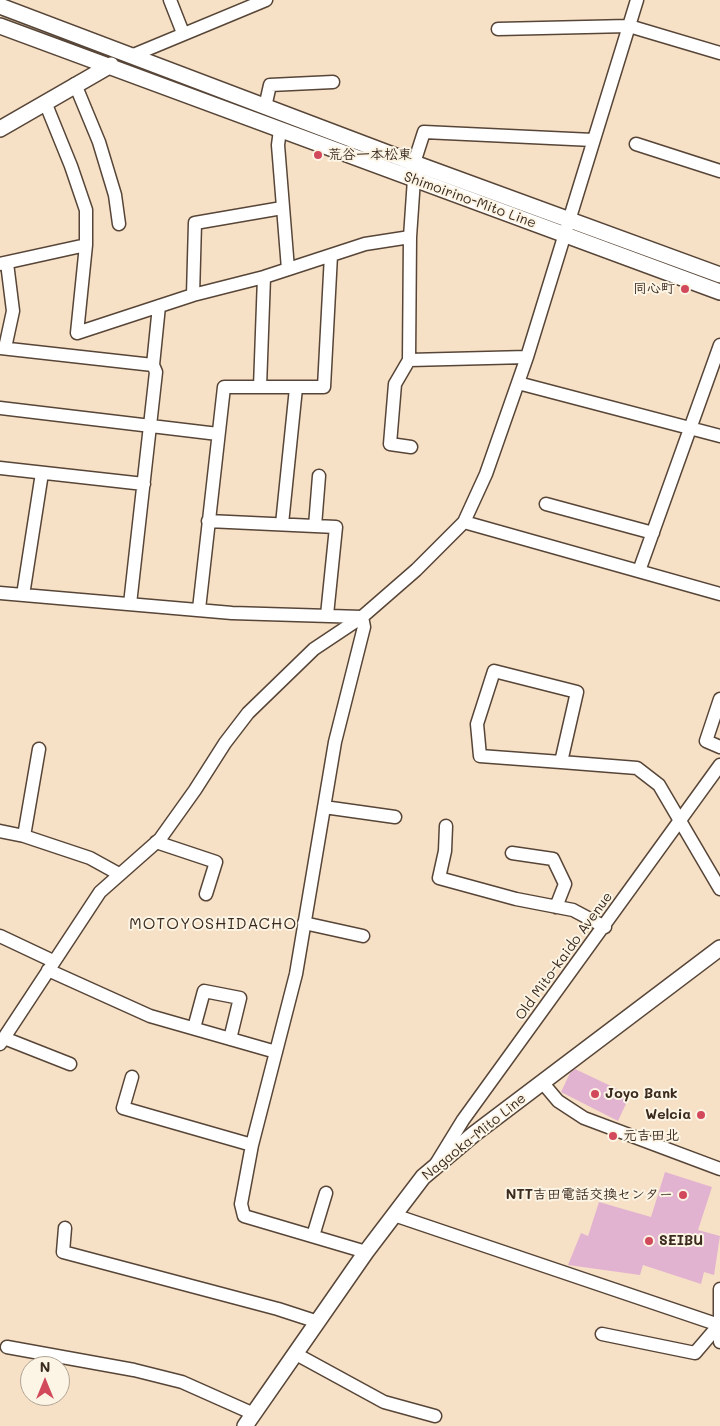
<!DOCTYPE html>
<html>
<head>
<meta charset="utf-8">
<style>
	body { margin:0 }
	#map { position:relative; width:720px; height:1426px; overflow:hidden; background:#f6e0c6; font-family:Mali,sans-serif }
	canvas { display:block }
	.north { position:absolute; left:20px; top:1356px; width:50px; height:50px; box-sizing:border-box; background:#fcf5e5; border:1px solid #afa495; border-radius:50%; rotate:0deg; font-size:14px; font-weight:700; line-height:20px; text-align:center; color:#3b2a1e }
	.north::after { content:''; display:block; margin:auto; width:18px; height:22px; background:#d1495b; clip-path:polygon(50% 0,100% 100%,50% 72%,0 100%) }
</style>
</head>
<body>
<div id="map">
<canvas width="720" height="1426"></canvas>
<div class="north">N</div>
</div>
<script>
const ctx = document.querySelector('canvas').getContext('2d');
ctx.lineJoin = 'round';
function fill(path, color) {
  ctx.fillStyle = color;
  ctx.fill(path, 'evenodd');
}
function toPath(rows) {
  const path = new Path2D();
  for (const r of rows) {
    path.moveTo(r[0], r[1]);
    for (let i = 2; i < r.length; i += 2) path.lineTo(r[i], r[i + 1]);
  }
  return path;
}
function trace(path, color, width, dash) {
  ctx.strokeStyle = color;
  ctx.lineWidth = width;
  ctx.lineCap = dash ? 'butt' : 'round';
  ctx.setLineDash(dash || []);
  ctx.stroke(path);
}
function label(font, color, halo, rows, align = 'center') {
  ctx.font = font + ' Mali,"Klee One",sans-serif';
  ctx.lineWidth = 4;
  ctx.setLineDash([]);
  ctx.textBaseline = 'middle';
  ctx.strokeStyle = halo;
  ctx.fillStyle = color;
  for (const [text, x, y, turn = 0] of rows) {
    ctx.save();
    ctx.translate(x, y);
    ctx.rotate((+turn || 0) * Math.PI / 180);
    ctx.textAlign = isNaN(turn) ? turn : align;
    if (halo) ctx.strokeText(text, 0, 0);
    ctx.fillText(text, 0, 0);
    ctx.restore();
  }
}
fill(toPath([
	[575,1069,630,1095,618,1121,561,1092,570,1073],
	[665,1172,712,1187,698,1230,720,1236,714,1275,704,1272,701,1284,643,1265,640,1275,568,1265,581,1233,588,1236,599,1202,651,1217]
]), '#e2b3d1');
const minor = toPath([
	[170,0,183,33],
	[498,29,629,26,720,53],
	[131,56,266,0],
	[75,84,99,142,115,195,119,224],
	[45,102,71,166,86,210,86,245],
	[265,107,270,85,333,82],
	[280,130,278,145,288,269],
	[636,144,720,171],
	[414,163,424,132,593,140],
	[414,179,410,237,409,360,527,357],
	[0,264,86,245,77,333,193,295,264,277,365,244,410,237],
	[193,295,195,223,282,208],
	[0,348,153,365,156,372,130,604],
	[5,348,13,311,7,263],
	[409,360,395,384,390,444,411,447],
	[153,365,159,306],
	[518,383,720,436],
	[260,387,264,277],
	[0,408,218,434],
	[0,468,144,484],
	[546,504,653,533],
	[208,521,336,527,327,615],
	[464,522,720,594],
	[282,524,296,388],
	[315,526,319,476],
	[639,571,720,345],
	[0,593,232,613,362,617,364,627,335,742,296,974,252,1145,241,1204,244,1216,366,1252],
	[23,595,42,473],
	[199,609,224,387,324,387,331,255],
	[720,699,706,741,720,747],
	[39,749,24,836,90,858,119,874],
	[561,762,577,692,494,671,477,724,480,756,561,762,637,768,659,785,720,889],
	[324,807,395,817],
	[446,826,445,851,439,878,516,899,573,910,605,927],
	[0,831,24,836],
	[156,842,216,862,206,894],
	[512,853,553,859,565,884,556,907],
	[304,923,363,936],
	[0,936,53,961],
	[48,970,150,1016,276,1052],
	[194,1028,204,991,240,998,230,1039],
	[4,1038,70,1064],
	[0,1044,100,892,160,839,195,790,225,743,248,713,314,649,362,617,416,570,464,522,486,474,527,357,637,0],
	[132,1077,123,1108,252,1145],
	[542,1082,558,1101,584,1118,720,1169],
	[436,1164,463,1120,720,765],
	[394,1215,719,1325,695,1353,602,1334],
	[65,1228,63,1252,278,1309,318,1322],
	[313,1236,326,1193],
	[720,1289,720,1342],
	[7,1347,134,1370,182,1382,254,1414],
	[296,1354,384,1402,435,1416]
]);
const major = toPath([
	[0,6,414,163,720,275],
	[0,26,720,292],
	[0,129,111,65],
	[245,1426,366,1252,423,1177,474,1134,720,948]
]);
trace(minor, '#574537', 15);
trace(major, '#574537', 18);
trace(minor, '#fff', 12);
trace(major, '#fff', 15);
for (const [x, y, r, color] of [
	[318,155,5,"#d1495b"],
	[685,289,5,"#d1495b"],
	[595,1094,5,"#d1495b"],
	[701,1115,5,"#d1495b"],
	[613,1136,5,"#d1495b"],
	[683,1195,5,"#d1495b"],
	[649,1241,5,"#d1495b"]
]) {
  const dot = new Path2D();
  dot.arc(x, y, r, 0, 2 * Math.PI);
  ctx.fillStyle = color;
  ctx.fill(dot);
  trace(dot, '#fcf5e5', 2);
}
label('bold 14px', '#3b2a1e', '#fcf5e5', [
	["荒谷一本松東",328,155],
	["同心町",675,289,"right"],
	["Joyo Bank",605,1094],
	["Welcia",691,1115,"right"],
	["元吉田北",623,1136],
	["NTT吉田電話交換センター",673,1195,"right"],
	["SEIBU",659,1241]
], 'left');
label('14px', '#3b2a1e', '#fcf5e5', [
	["Shimoirino-Mito Line",470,200,20],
	["Old Mito-kaido Avenue",564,956,-54],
	["Nagaoka-Mito Line",474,1137,-39]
]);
ctx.letterSpacing = '1px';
label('16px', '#3b2a1e', '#fcf5e5', [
	["MOTOYOSHIDACHO",213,924]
]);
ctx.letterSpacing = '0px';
</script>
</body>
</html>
